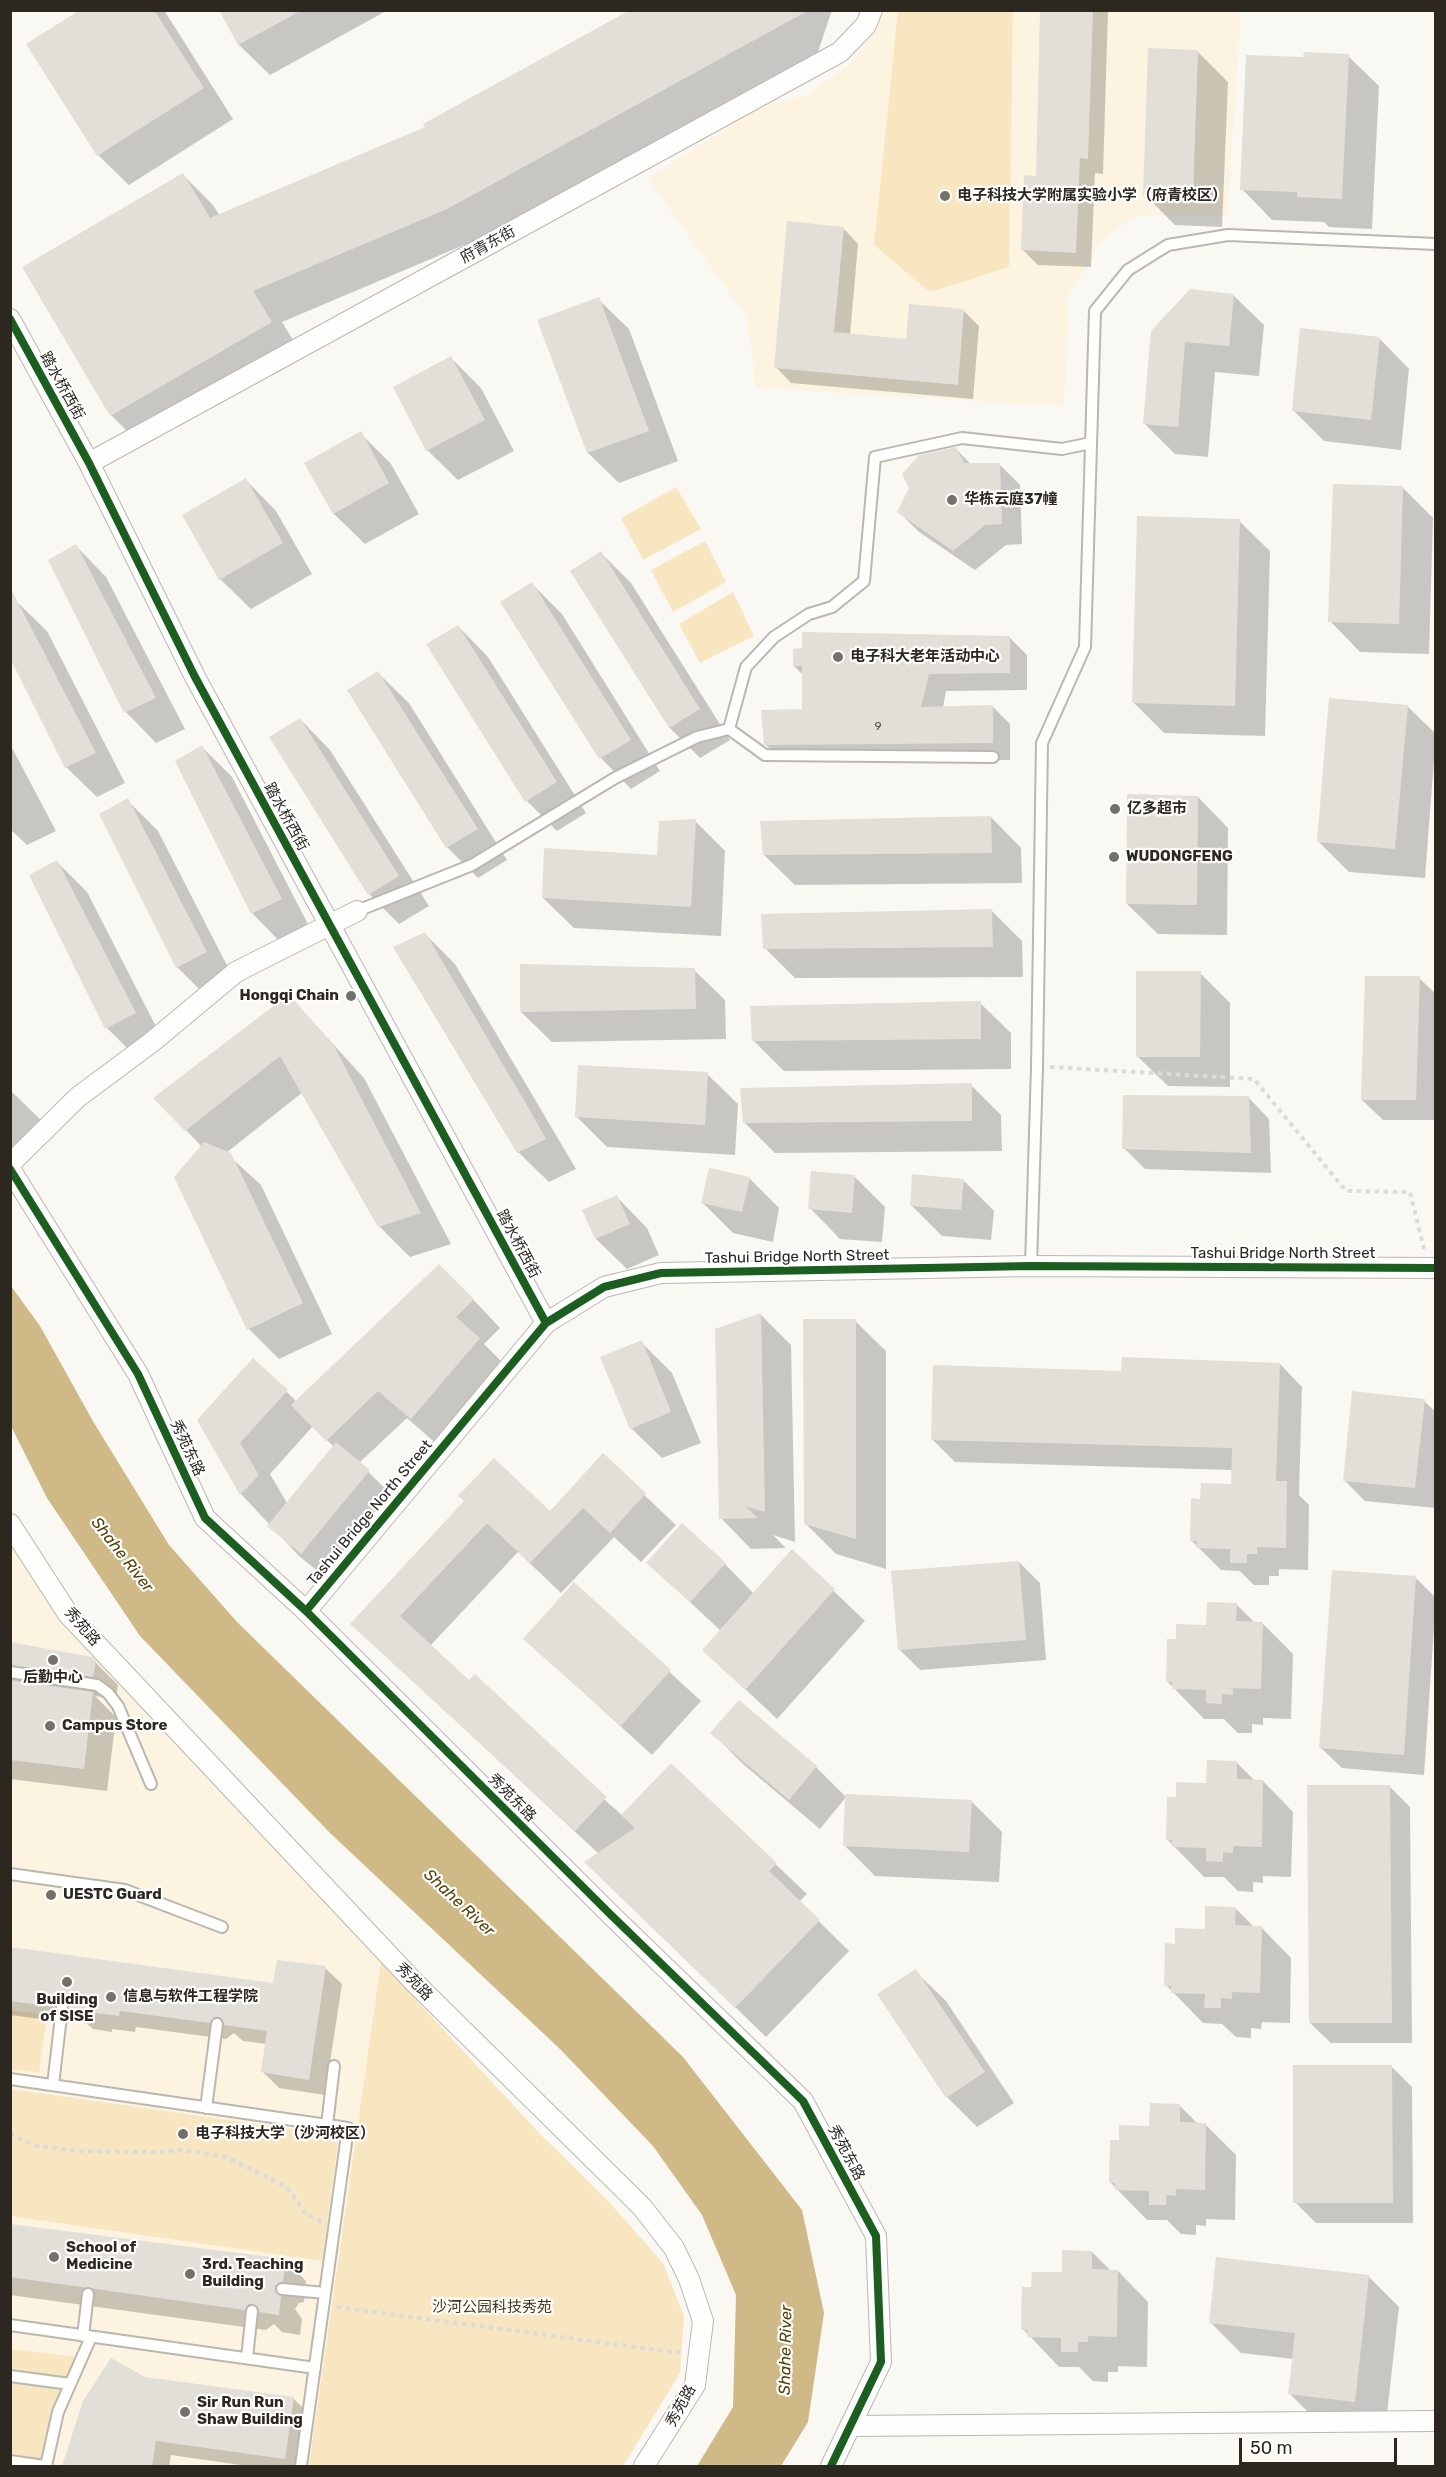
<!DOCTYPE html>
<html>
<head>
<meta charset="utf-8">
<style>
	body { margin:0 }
	#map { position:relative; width:1446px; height:2477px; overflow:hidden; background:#faf8f3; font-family:Rubik,sans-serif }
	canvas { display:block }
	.frame { position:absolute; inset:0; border:12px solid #2c2820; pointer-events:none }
	.scale { position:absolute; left:1239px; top:2438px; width:158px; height:27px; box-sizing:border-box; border:3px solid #2c2820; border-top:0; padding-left:8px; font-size:18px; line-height:21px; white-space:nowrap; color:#2c2820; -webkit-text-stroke:4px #fff; paint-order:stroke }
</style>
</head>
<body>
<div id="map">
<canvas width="1446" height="2477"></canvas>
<div class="frame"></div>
<div class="scale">50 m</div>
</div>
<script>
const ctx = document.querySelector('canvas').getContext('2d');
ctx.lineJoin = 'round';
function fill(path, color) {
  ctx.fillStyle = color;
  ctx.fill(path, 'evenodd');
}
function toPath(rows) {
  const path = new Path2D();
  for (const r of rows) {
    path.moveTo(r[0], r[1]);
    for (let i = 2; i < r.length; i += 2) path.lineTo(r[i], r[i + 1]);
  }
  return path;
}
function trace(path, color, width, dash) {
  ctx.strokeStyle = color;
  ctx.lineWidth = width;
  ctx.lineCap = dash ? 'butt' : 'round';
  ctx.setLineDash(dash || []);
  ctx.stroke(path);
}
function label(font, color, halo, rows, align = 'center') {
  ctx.font = font + ' Rubik,"Noto Sans SC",sans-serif';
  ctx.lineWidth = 4.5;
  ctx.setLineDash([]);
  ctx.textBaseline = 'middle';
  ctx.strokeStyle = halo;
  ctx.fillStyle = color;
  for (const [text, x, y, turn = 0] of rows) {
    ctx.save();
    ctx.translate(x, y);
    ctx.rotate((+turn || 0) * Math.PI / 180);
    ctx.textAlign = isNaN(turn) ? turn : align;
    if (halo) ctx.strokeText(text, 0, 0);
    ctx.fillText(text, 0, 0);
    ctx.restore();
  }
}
fill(toPath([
	[885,11,1241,11,1227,216,1141,215,1124,224,1102,242,1069,294,1064,406,756,388,748,320,648,178,756,109,807,95,847,66,870,38],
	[10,1540,64,1621,381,1962,309,2466,11,2466]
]), '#fcf4e1');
fill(toPath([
	[898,11,1013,11,1009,267,930,292,874,245],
	[676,487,701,529,643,560,621,518],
	[705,541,726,582,673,612,651,570],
	[733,592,754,636,700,663,679,624],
	[381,1962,540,2134,609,2202,663,2263,684,2316,680,2373,623,2466,309,2466],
	[11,2010,47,2015,39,2073,11,2069],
	[11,2089,339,2136,322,2261,11,2216],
	[11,2349,76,2357,53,2414,42,2466,11,2466]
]), '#f7e6c0');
fill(toPath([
	[11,1286,40,1326,94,1423,169,1545,238,1623,683,2057,802,2210,824,2313,808,2422,781,2466,697,2466,733,2407,736,2295,702,2215,653,2146,560,2049,330,1833,140,1636,47,1498,11,1426]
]), '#ceb987');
fill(toPath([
	[83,10,164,10,233,119,129,185,98,155],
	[221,10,388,10,270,75,239,45],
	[633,10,832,10,818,52,478,239,282,322,301,353,142,446,111,415,24,268,183,175,213,205,220,216,427,128],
	[1042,10,1108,10,1103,174,1095,173,1091,267,1038,265,1023,250,1038,177],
	[1197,51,1228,82,1222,227,1175,225,1144,194],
	[1348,56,1379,86,1372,229,1329,227,1324,222,1272,220,1242,189,1305,59],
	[843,228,858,244,850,335,907,341,964,311,979,326,973,399,791,383,776,367],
	[1233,295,1264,325,1259,376,1215,372,1208,457,1175,454,1145,424,1153,332],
	[598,299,629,329,678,461,619,483,588,453,539,321],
	[1379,338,1409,369,1401,450,1324,441,1293,410],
	[451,358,481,388,514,451,458,480,427,450],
	[360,433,391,464,419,514,365,544,334,514,306,463],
	[956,449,971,464,1000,465,1020,485,1022,544,1006,545,975,570,919,532,899,512],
	[246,480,276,511,312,574,251,609,220,579],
	[1403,488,1433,518,1429,654,1360,652,1330,621],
	[1239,521,1270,551,1265,736,1164,733,1134,703],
	[76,546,106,577,185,729,156,743,126,712,50,560],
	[601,553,631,583,730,740,700,758,670,728,572,571],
	[532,584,562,614,660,771,631,789,601,758,502,602],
	[16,601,47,631,125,783,97,797,66,767],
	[458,626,488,657,586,813,557,831,527,801],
	[1009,637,1027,655,1027,690,946,691,943,708,992,706,1010,724,1010,760,783,762,765,744,803,711,803,675,794,666],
	[378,673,409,703,507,860,478,878,447,847],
	[1407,706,1436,734,1425,878,1349,872,1318,841],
	[300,719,330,750,429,906,399,924,369,894],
	[10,744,56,831,27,845,10,829],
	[202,747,232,777,311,930,282,944,252,913],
	[1198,797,1228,828,1227,935,1158,934,1127,904],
	[127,800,158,831,236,983,207,997,177,967],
	[991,817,1021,848,1022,883,795,885,764,855],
	[695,821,725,851,721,936,574,928,543,898,658,857],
	[57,862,87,892,165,1044,137,1058,107,1028],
	[992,911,1022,941,1023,977,795,978,765,948],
	[425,934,455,964,576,1169,549,1182,518,1152],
	[694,970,725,1000,726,1039,552,1042,521,1012],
	[1200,973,1230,1003,1230,1087,1168,1086,1137,1056],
	[1419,978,1436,994,1436,1120,1383,1120,1362,1100],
	[289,996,364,1078,451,1244,410,1257,379,1226,303,1092,226,1153,261,1185,332,1334,279,1359,249,1329,202,1147,186,1130],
	[980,1003,1011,1033,1011,1069,784,1071,753,1040],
	[707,1074,738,1104,735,1155,607,1147,577,1117],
	[971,1085,1001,1115,1002,1151,775,1153,744,1122],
	[10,1090,46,1125,10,1150],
	[1249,1098,1269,1119,1271,1173,1145,1169,1124,1148],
	[855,1177,885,1207,882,1242,840,1239,810,1208],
	[749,1178,779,1208,773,1242,733,1233,703,1203],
	[964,1181,994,1211,991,1240,942,1236,911,1205],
	[617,1197,647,1228,659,1255,627,1269,596,1239,584,1211],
	[467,1293,500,1328,484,1344,507,1367,439,1446,407,1418,359,1463,399,1502,332,1583,299,1556,241,1494,199,1420,254,1360,297,1402],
	[313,1426,334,1447,287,1503,270,1474],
	[761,1315,791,1345,795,1542,773,1535,786,1548,751,1549,721,1518],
	[855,1321,886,1351,886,1569,836,1554,805,1523],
	[641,1342,672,1373,701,1443,662,1458,631,1428],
	[1280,1364,1302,1387,1299,1495,1309,1505,1308,1570,1279,1569,1279,1576,1269,1576,1269,1585,1254,1585,1240,1571,1221,1570,1192,1541,1202,1500,1232,1486,1232,1470,955,1462,932,1439,1123,1373],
	[1424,1401,1436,1412,1436,1508,1365,1501,1344,1480],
	[603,1456,676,1525,641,1562,614,1537,561,1593,518,1552,430,1646,623,1816,671,1765,807,1894,799,1902,849,1951,766,2037,617,1892,599,1854,352,1624,466,1501,550,1513],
	[792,1551,865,1621,777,1719,704,1650,721,1631,648,1563,725,1564,754,1594],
	[1019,1562,1040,1583,1046,1660,920,1670,900,1650],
	[1416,1578,1436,1598,1424,1775,1342,1768,1321,1748],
	[574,1584,701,1701,652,1755,525,1639],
	[1236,1604,1255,1623,1262,1623,1293,1654,1291,1719,1263,1718,1263,1725,1252,1724,1252,1733,1238,1733,1224,1719,1204,1719,1167,1681,1208,1626],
	[10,1644,91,1658,118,1685,116,1699,95,1696,116,1717,107,1791,10,1779],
	[712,1733,816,1767,846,1797,820,1829,743,1764],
	[1236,1762,1255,1781,1263,1781,1293,1812,1291,1877,1263,1876,1263,1883,1253,1882,1253,1892,1238,1891,1224,1877,1204,1877,1167,1839,1177,1799,1208,1784],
	[1389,1786,1410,1807,1412,2043,1331,2043,1310,2023],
	[971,1801,1002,1832,999,1882,875,1876,844,1845],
	[1235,1908,1254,1927,1261,1927,1291,1958,1290,2023,1262,2022,1261,2029,1251,2028,1251,2038,1236,2037,1222,2024,1203,2023,1166,1985,1176,1945,1206,1931],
	[10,1949,275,1985,325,1968,342,1984,325,2095,279,2088,263,2072,267,2044,243,2041,234,2033,226,2039,136,2027,135,2032,112,2029,112,2032,93,2029,79,2017,71,2023,10,2015],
	[915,1971,946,2001,1014,2103,977,2127,947,2097],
	[1391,2066,1412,2087,1413,2223,1316,2223,1295,2202],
	[1179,2105,1198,2124,1205,2124,1236,2155,1235,2220,1206,2219,1206,2226,1196,2225,1196,2235,1181,2234,1167,2220,1147,2220,1110,2182,1120,2142,1151,2127],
	[10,2225,285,2260,306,2281,304,2302,299,2303,295,2309,302,2319,300,2335,282,2332,274,2324,266,2330,10,2295],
	[1092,2252,1111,2271,1118,2271,1148,2302,1147,2367,1118,2366,1118,2372,1108,2372,1108,2382,1093,2381,1079,2367,1059,2367,1023,2329,1033,2289,1063,2274],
	[1368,2276,1399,2307,1385,2432,1320,2424,1290,2394,1294,2359,1241,2353,1210,2322],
	[145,2379,293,2398,309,2414,301,2466,247,2466,171,2455,169,2466,63,2466,85,2402]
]), '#0003');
fill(toPath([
	[80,10,154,10,204,88,97,156,26,44],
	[219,10,302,10,238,45],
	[630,10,809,10,447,209,253,291,272,322,110,416,22,267,183,173,210,218,425,127,423,124],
	[1040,10,1093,10,1088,159,1080,158,1076,253,1021,250,1024,175,1036,176],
	[1148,48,1198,50,1193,197,1143,195],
	[1304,52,1349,54,1342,199,1297,197,1297,192,1240,190,1246,55,1303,57],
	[787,221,844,227,834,332,906,339,909,304,964,309,958,385,774,368],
	[1190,289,1234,294,1229,346,1185,342,1178,427,1143,424,1151,331],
	[599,297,649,431,587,453,537,320],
	[1300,328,1380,337,1371,420,1292,411],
	[451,356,485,420,426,451,393,387],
	[361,431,389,483,333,514,304,463],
	[956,447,964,463,1000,463,1002,524,985,525,953,551,897,512,909,488,902,474,919,455],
	[246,478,283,543,219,580,182,515],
	[1333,484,1403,486,1399,624,1328,622],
	[1137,516,1240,519,1235,706,1132,703],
	[76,544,156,698,124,713,48,560],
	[601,551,700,709,669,728,570,571],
	[532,582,631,740,599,759,500,602],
	[10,587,96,753,65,768,10,658],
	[458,625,557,782,525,802,426,644],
	[802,632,1010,636,1010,673,929,674,921,707,993,705,993,743,764,745,761,710,802,709,802,666,793,666,793,649,802,648],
	[378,671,478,829,446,848,347,690],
	[1329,698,1408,705,1395,849,1317,842],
	[300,718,399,876,368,895,269,737],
	[202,745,282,899,251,914,175,761],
	[1127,794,1198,796,1197,905,1126,904],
	[128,798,207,952,176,968,99,814],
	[991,816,992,853,763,855,760,821],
	[696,819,691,907,542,898,544,848,657,855,659,821],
	[57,860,136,1013,105,1029,29,875],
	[992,909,993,947,763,949,761,914],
	[425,932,532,1114,546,1139,517,1153,393,947],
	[520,964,695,968,696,1009,520,1012],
	[1136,971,1201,971,1200,1057,1136,1057],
	[1365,976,1420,976,1416,1100,1361,1100],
	[289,994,334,1046,421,1213,378,1227,280,1056,185,1131,153,1098],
	[981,1001,981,1039,752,1041,750,1006],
	[578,1065,708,1072,705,1125,575,1117],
	[972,1083,972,1121,743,1123,740,1088],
	[1123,1095,1249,1096,1251,1153,1122,1149],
	[204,1142,231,1153,303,1303,247,1330,174,1177],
	[709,1168,750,1177,742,1212,701,1203],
	[811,1171,855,1175,852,1213,808,1209],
	[912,1174,964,1179,961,1210,910,1206],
	[617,1195,630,1224,595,1239,582,1210],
	[439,1264,474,1299,456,1317,480,1338,411,1419,378,1391,326,1441,291,1405],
	[761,1313,765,1512,745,1506,758,1518,719,1519,715,1329],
	[803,1319,856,1319,856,1539,804,1524],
	[642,1340,671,1412,630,1429,600,1357],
	[1122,1357,1280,1363,1276,1481,1287,1481,1286,1548,1257,1547,1257,1554,1247,1554,1247,1563,1230,1563,1230,1549,1196,1548,1197,1541,1190,1541,1191,1498,1200,1499,1201,1483,1231,1484,1232,1448,931,1440,933,1365,1121,1371],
	[253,1358,288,1390,240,1443,259,1475,240,1495,197,1420],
	[1352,1391,1425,1399,1415,1488,1343,1481],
	[336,1442,370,1470,301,1554,267,1526],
	[603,1453,646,1493,610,1533,583,1508,530,1563,487,1523,400,1616,469,1680,475,1674,607,1797,575,1831,350,1624,464,1501,458,1496,494,1458,550,1511],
	[682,1523,726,1563,690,1602,646,1563],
	[792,1549,835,1589,745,1690,702,1650],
	[1019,1561,1026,1640,898,1650,891,1571],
	[1332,1570,1416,1576,1404,1755,1319,1748],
	[574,1582,671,1670,621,1726,523,1639],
	[1207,1602,1237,1603,1236,1621,1263,1622,1261,1689,1233,1688,1233,1695,1222,1694,1222,1704,1206,1703,1206,1690,1172,1689,1172,1682,1166,1681,1167,1639,1176,1639,1176,1624,1206,1625],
	[10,1642,92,1657,96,1661,93,1677,10,1665],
	[10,1680,93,1692,84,1769,10,1760],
	[739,1700,817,1766,789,1800,710,1733],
	[1207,1760,1237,1761,1237,1779,1263,1780,1262,1847,1233,1846,1233,1853,1223,1852,1223,1862,1206,1861,1206,1848,1172,1847,1172,1840,1166,1840,1167,1797,1176,1797,1176,1782,1206,1783],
	[671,1763,777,1863,769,1871,820,1920,735,2008,584,1862,635,1828,621,1815],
	[1307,1785,1390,1785,1392,2023,1309,2023],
	[845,1794,972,1800,969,1852,843,1846],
	[1205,1906,1236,1907,1235,1925,1262,1926,1260,1993,1232,1992,1232,1999,1221,1998,1221,2008,1204,2008,1205,1994,1171,1993,1171,1986,1164,1986,1165,1943,1175,1944,1175,1928,1205,1929],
	[10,1947,273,1983,277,1960,326,1966,309,2080,261,2072,267,2031,224,2025,219,2017,214,2017,210,2023,120,2011,119,2016,96,2013,95,2016,75,2013,76,2010,69,2009,63,2001,59,2001,55,2007,10,2001],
	[916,1969,985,2072,946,2098,877,1994],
	[1293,2065,1392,2065,1393,2203,1293,2203],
	[1150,2103,1180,2104,1180,2122,1206,2123,1205,2190,1176,2189,1176,2196,1166,2195,1166,2205,1149,2205,1149,2191,1115,2190,1115,2183,1109,2182,1110,2140,1119,2140,1119,2125,1149,2126],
	[10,2224,286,2259,283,2282,278,2283,275,2288,276,2293,281,2296,279,2315,259,2312,253,2304,248,2304,245,2310,10,2277],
	[1062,2250,1092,2251,1092,2269,1118,2270,1117,2337,1088,2336,1088,2342,1078,2342,1078,2352,1061,2352,1061,2338,1027,2337,1028,2330,1021,2330,1022,2287,1031,2287,1032,2272,1062,2272],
	[1216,2257,1369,2275,1355,2402,1288,2394,1295,2333,1209,2323],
	[111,2358,145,2377,294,2397,285,2459,156,2441,152,2466,62,2466,83,2401]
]), '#e2dfd9');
const lane = toPath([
	[729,729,765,755,993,757],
	[357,911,472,865,615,778,697,737,729,729,746,667,774,637,809,614,832,607,864,581,875,457,962,438,1062,449,1091,443],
	[1031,1266,1037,1067,1042,743,1085,647,1095,311,1128,270,1168,245,1228,235,1436,244],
	[10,1672,97,1685,108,1693,118,1706,151,1784],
	[10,1874,125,1890,222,1927],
	[10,2079,348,2128,301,2466],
	[53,2085,62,2008],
	[206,2108,217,2024],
	[327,2125,334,2066],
	[282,2289,325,2293],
	[10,2325,315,2368],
	[83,2336,88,2294],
	[247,2358,252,2311],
	[10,2376,70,2384],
	[10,2461,45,2466],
	[46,2466,58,2412,91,2337]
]);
const street = toPath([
	[10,319,89,463,195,677,546,1323],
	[89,463,840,52,866,25,872,10],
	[10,1164,78,1097,152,1042,236,972,357,911],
	[10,1169,138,1374,205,1518,306,1611,610,1914,803,2101,876,2236,881,2362,831,2466],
	[10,1524,68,1614,414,1982,642,2207,674,2248,689,2279,703,2321,695,2385,644,2466],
	[306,1611,546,1323,604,1287,661,1273,1031,1266,1436,1268],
	[850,2426,1436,2421]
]);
trace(lane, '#bab7b1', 14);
trace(street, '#bab7b1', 22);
trace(toPath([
	[1050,1067,1254,1079,1346,1191,1410,1192,1424,1249],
	[10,2134,36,2146,80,2151,160,2152,181,2150,226,2157,279,2183,290,2191,305,2213,322,2222],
	[337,2307,680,2353]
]), '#dbdbda', 4, [4.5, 4.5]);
trace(lane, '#fefefd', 10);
trace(street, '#fefefd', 20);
trace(toPath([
	[10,319,89,463,195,677,546,1323],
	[10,1169,138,1374,205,1518,306,1611,610,1914,803,2101,876,2236,881,2362,831,2466],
	[306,1611,546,1323,604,1287,661,1273,1031,1266,1436,1268]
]), '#1b5e20', 8);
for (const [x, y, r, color] of [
	[945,196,6,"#74716a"],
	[952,500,6,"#74716a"],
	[838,657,6,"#74716a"],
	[1115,809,6,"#74716a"],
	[1114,857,6,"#74716a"],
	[351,996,6,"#74716a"],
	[53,1660,6,"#74716a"],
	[50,1726,6,"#74716a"],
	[51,1895,6,"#74716a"],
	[67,1982,6,"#74716a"],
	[111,1997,6,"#74716a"],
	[183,2134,6,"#74716a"],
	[54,2257,6,"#74716a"],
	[190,2274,6,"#74716a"],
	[185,2412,6,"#74716a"]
]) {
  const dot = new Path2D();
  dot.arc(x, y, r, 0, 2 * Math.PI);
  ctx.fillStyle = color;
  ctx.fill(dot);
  trace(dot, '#fff', 2);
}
label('12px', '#5a564e', null, [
	["9",878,727]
]);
label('bold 15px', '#2c2820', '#fff', [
	["电子科技大学附属实验小学（府青校区）",957,196],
	["华栋云庭37幢",964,500],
	["电子科大老年活动中心",850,657],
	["亿多超市",1127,809],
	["WUDONGFENG",1126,857],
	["Hongqi Chain",339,996,"right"],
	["后勤中心",53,1678,"center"],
	["Campus Store",62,1726],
	["UESTC Guard",63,1895],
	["信息与软件工程学院",123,1997],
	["Building",67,2000,"center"],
	["of SISE",67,2017,"center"],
	["电子科技大学（沙河校区）",195,2134],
	["School of",66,2248],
	["Medicine",66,2265],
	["3rd. Teaching",202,2265],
	["Building",202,2282],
	["Sir Run Run",197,2403],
	["Shaw Building",197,2420]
], 'left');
label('15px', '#2c2820', '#fff', [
	["府青东街",488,245,-29],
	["踏水桥西街",62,386,61],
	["踏水桥西街",286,817,61],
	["踏水桥西街",518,1244,62],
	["Tashui Bridge North Street",1283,1254],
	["Tashui Bridge North Street",797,1257,-1],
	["秀苑东路",187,1448,65],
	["Tashui Bridge North Street",370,1513,-50],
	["秀苑路",82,1627,49],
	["秀苑东路",512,1798,45],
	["秀苑路",414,1982,46],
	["秀苑东路",846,2153,62],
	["秀苑路",681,2406,-61]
]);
label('15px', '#453819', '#fff', [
	["沙河公园科技秀苑",492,2308]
]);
label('italic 16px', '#554108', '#fff', [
	["Shahe River",122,1555,52],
	["Shahe River",459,1903,43],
	["Shahe River",786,2350,-89]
]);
</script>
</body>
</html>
